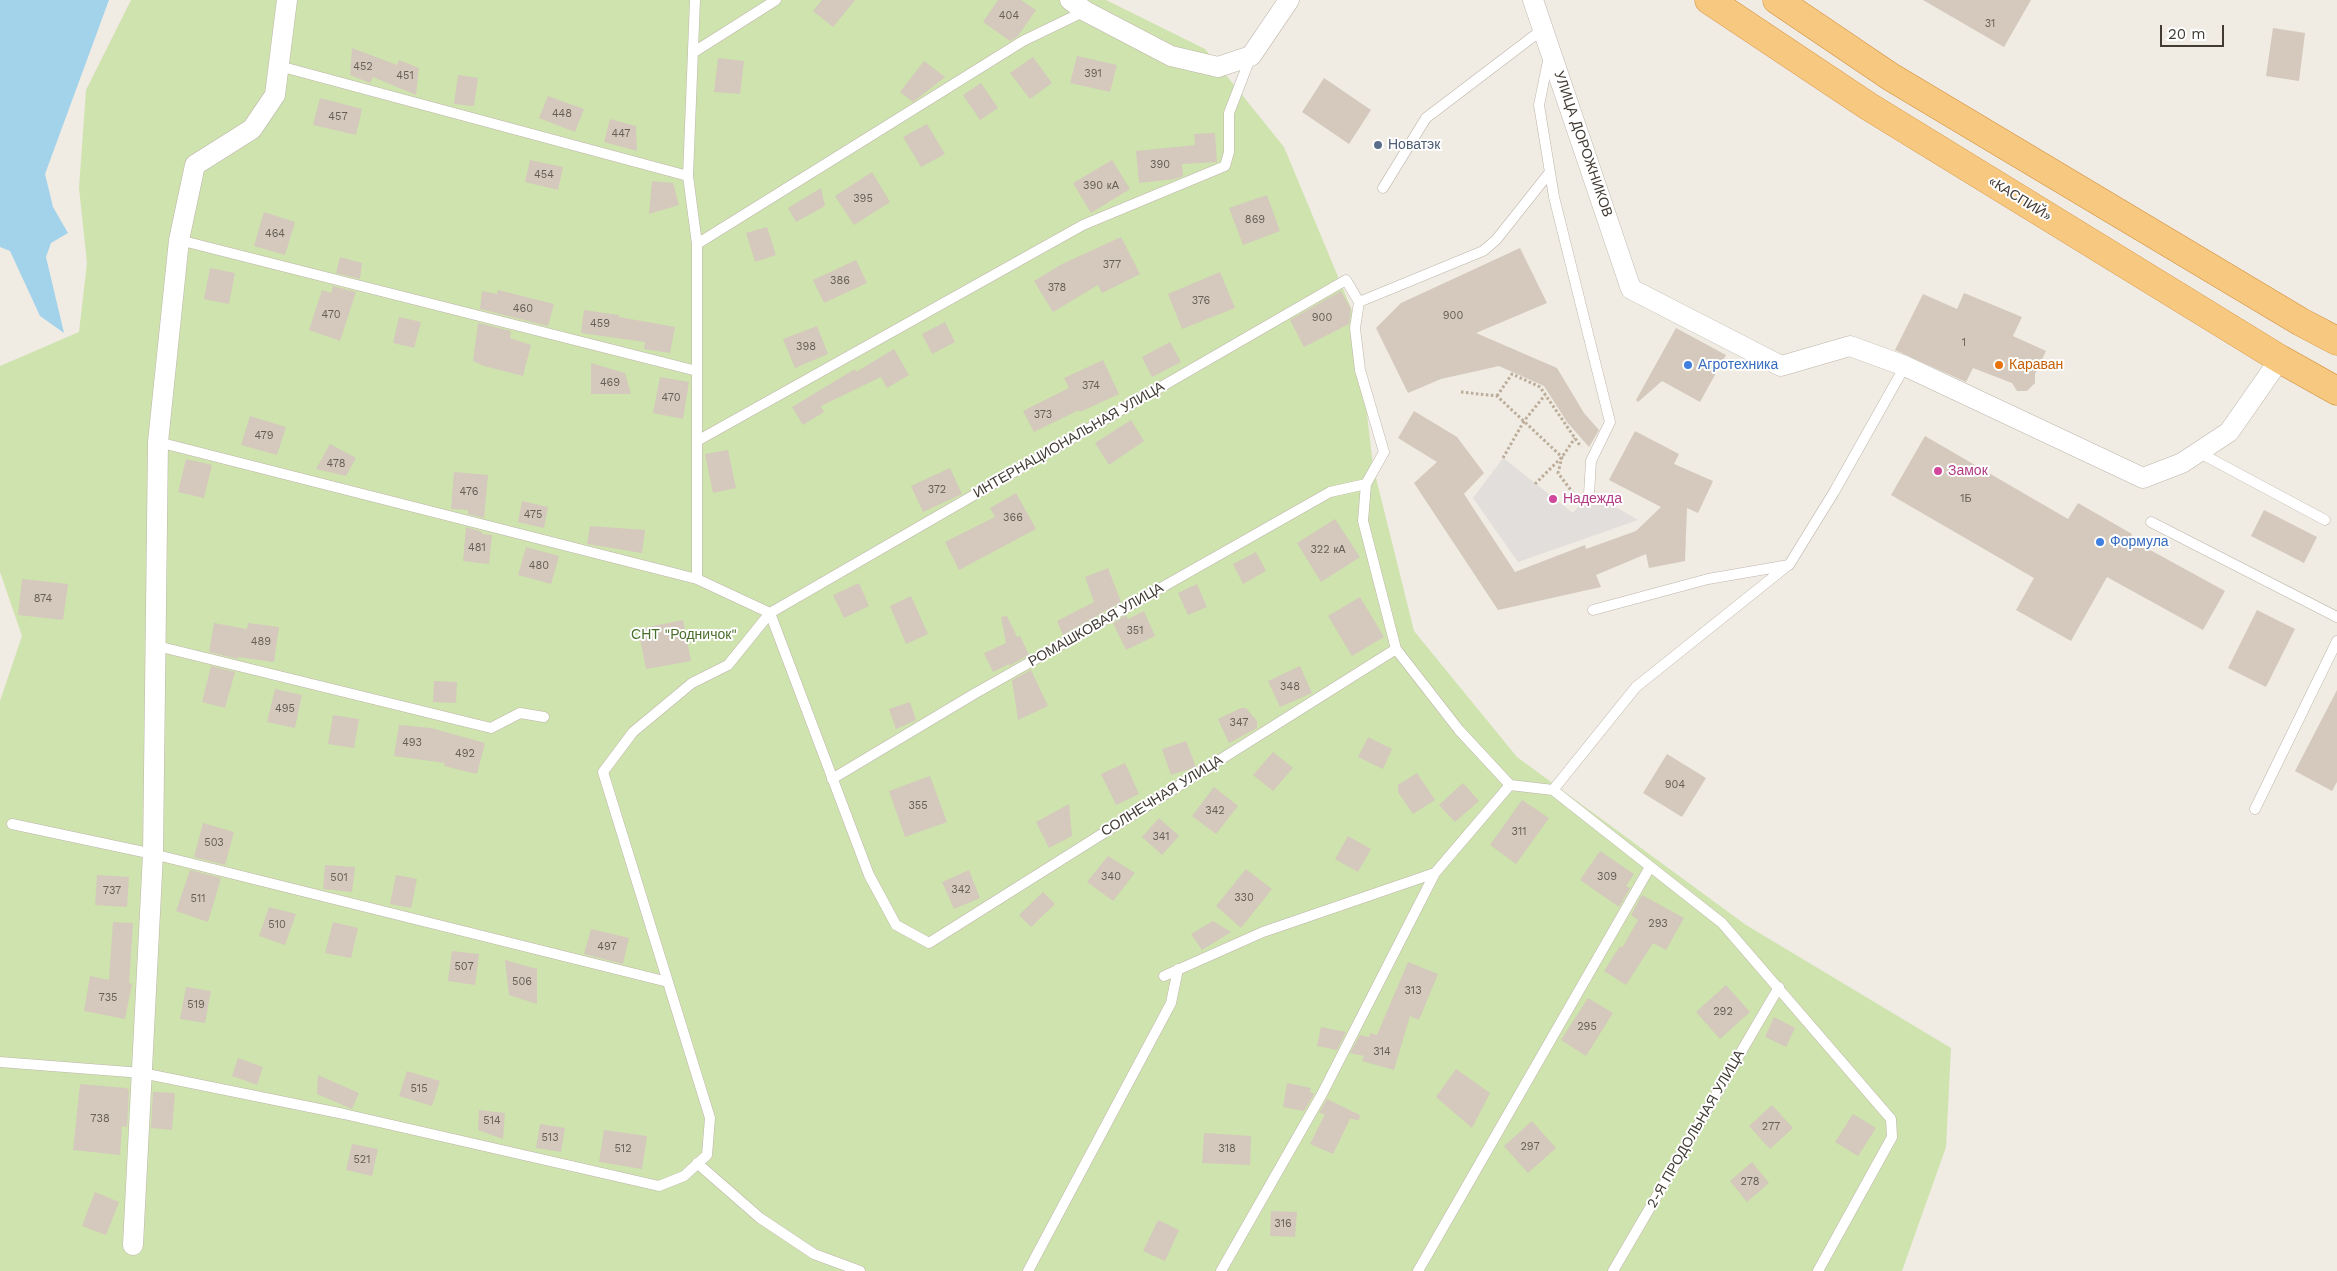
<!DOCTYPE html>
<html>
<head>
<meta charset="utf-8">
<style>
	body { margin:0 }
	#map { position:relative; width:2337px; height:1271px; overflow:hidden; background:#f0ebe3; font-family:"Work Sans",sans-serif }
	canvas { display:block }
	.scale { position:absolute; left:2160px; top:25px; width:64px; height:22px; box-sizing:border-box; border:2px solid #423b34; border-top:0; padding-left:6px; font-size:15px; line-height:18px; white-space:nowrap; color:#423b34; -webkit-text-stroke:4px #fff; paint-order:stroke }
</style>
</head>
<body>
<div id="map">
<canvas width="2337" height="1271"></canvas>
<div class="scale">20 m</div>
</div>
<script>
const ctx = document.querySelector('canvas').getContext('2d');
ctx.lineJoin = 'round';
function fill(path, color) {
  ctx.fillStyle = color;
  ctx.fill(path, 'evenodd');
}
function toPath(rows) {
  const path = new Path2D();
  for (const r of rows) {
    path.moveTo(r[0], r[1]);
    for (let i = 2; i < r.length; i += 2) path.lineTo(r[i], r[i + 1]);
  }
  return path;
}
function trace(path, color, width, dash) {
  ctx.strokeStyle = color;
  ctx.lineWidth = width;
  ctx.lineCap = dash ? 'butt' : 'round';
  ctx.setLineDash(dash || []);
  ctx.stroke(path);
}
function label(font, color, halo, rows, align = 'center') {
  ctx.font = font + ' "Work Sans",sans-serif';
  ctx.lineWidth = 4;
  ctx.setLineDash([]);
  ctx.textBaseline = 'middle';
  ctx.strokeStyle = halo;
  ctx.fillStyle = color;
  for (const [text, x, y, turn = 0] of rows) {
    ctx.save();
    ctx.translate(x, y);
    ctx.rotate((+turn || 0) * Math.PI / 180);
    ctx.textAlign = isNaN(turn) ? turn : align;
    if (halo) ctx.strokeText(text, 0, 0);
    ctx.fillText(text, 0, 0);
    ctx.restore();
  }
}
fill(toPath([
	[131,0,1106,0,1205,49,1284,147,1356,320,1373,466,1414,631,1517,757,1746,925,1951,1048,1946,1147,1902,1271,0,1271,0,701,22,636,0,572,0,366,79,332,87,263,79,188,86,90]
]), '#cfe3ae');
fill(toPath([
	[1503,458,1573,513,1589,494,1600,498,1638,520,1518,562,1473,498]
]), '#e1dedb');
fill(toPath([
	[0,0,109,0,45,174,53,207,68,233,51,243,46,257,64,333,40,316,10,251,0,247]
]), '#a2d3eb');
fill(toPath([
	[822,0,855,0,833,27,813,11],
	[998,0,1021,0,1036,10,1018,36,1010,41,983,22],
	[1923,0,2031,0,2004,47],
	[2273,28,2305,33,2299,81,2266,76],
	[352,48,397,65,399,60,419,68,416,95,373,77,370,83,350,75],
	[1077,56,1117,65,1110,92,1070,83],
	[1033,57,1052,83,1030,99,1010,73],
	[718,58,744,61,740,94,714,92],
	[924,61,945,77,913,102,900,92],
	[458,75,478,78,474,106,454,104],
	[1324,78,1371,110,1349,144,1302,112],
	[981,83,998,108,980,120,963,95],
	[548,96,584,109,575,132,539,118],
	[320,98,362,109,356,135,313,125],
	[610,119,636,126,637,151,604,142],
	[927,124,945,154,921,167,903,137],
	[1215,133,1217,162,1182,164,1183,176,1175,179,1139,183,1136,151,1195,145,1194,134],
	[530,160,563,167,558,190,525,182],
	[1112,160,1130,189,1091,213,1073,183],
	[872,172,890,202,854,225,835,196],
	[652,181,673,183,679,205,649,214],
	[821,188,825,206,796,222,788,208],
	[1267,195,1280,231,1243,245,1229,208],
	[264,212,295,222,285,255,254,246],
	[767,227,776,255,755,262,746,233],
	[1121,237,1140,274,1102,293,1098,285,1053,312,1034,281,1062,264],
	[1520,248,1547,303,1476,333,1557,368,1584,413,1599,430,1589,447,1567,422,1544,386,1499,366,1441,379,1408,393,1376,328,1401,303],
	[340,257,362,263,360,279,336,273],
	[856,260,867,283,824,303,813,280],
	[210,268,235,273,229,304,204,299],
	[1220,272,1235,308,1182,329,1168,294],
	[333,286,356,292,340,341,309,330,322,290,331,293],
	[498,290,554,304,548,326,480,309,482,291,497,294],
	[1341,291,1351,309,1349,324,1304,347,1290,320],
	[1964,293,2022,317,2013,336,2046,351,2035,374,2035,383,2027,391,2017,391,2012,383,1973,368,1966,382,1895,350,1923,294,1957,309],
	[584,310,619,315,619,317,675,327,670,353,644,349,645,342,581,333],
	[399,317,421,322,414,348,393,343],
	[945,322,955,342,932,354,922,334],
	[478,323,511,331,510,338,531,345,523,376,484,366,473,361],
	[817,326,828,354,795,368,783,339],
	[1676,328,1726,355,1700,402,1662,381,1638,402,1636,400],
	[1170,342,1181,362,1152,377,1142,357],
	[894,349,909,375,887,388,881,377,821,406,824,412,803,425,792,407,855,369,856,372],
	[1103,360,1119,394,1080,412,1079,410,1034,432,1023,411,1069,388,1064,378],
	[591,363,625,373,631,394,591,394],
	[660,377,689,382,683,419,653,413],
	[1414,411,1457,437,1484,473,1464,494,1515,572,1585,545,1586,549,1636,531,1661,507,1609,480,1635,431,1679,454,1674,464,1713,481,1698,513,1687,508,1685,561,1649,568,1646,554,1596,575,1601,587,1498,610,1414,483,1437,462,1398,438],
	[250,416,286,427,277,455,241,445],
	[1131,420,1144,441,1109,465,1095,443],
	[1925,436,2068,519,2078,503,2132,534,2130,539,2225,591,2203,630,2107,577,2071,641,2016,610,2034,578,1891,495],
	[330,444,356,458,346,476,316,469],
	[728,450,736,488,713,493,705,454],
	[186,459,212,465,204,498,178,492],
	[950,468,962,494,923,512,911,486],
	[454,472,488,475,484,518,468,514,468,510,451,509],
	[1016,493,1036,529,959,570,945,542,995,517,990,508],
	[522,501,548,507,544,528,518,522],
	[2264,510,2317,537,2304,563,2251,536],
	[1335,519,1360,557,1321,582,1297,543],
	[590,526,645,530,642,553,587,544],
	[466,527,482,532,482,534,492,535,489,564,463,561],
	[526,547,559,556,551,584,518,575],
	[1256,552,1266,571,1243,584,1233,564],
	[1108,568,1121,602,1063,635,1057,621,1094,602,1085,577],
	[22,579,68,584,63,620,18,615],
	[859,583,869,606,844,618,833,595],
	[1197,584,1207,607,1188,615,1178,593],
	[911,596,928,634,906,644,890,606],
	[1360,597,1384,637,1352,656,1328,616],
	[2257,610,2295,629,2266,687,2228,668],
	[1144,611,1155,636,1126,650,1113,623,1126,615,1128,619],
	[1007,616,1017,637,1020,636,1029,655,1009,666,1009,664,993,672,984,653,1006,643,1001,617],
	[683,620,691,661,646,669,638,629],
	[214,623,247,629,248,623,279,627,274,662,238,657,238,659,209,652],
	[211,666,235,672,225,708,202,702],
	[1300,666,1312,693,1280,707,1268,681],
	[1031,670,1048,706,1018,720,1012,680],
	[434,681,457,682,456,703,433,702],
	[275,689,302,695,295,728,267,722],
	[2337,690,2337,782,2332,791,2295,771],
	[910,702,916,720,896,729,889,709],
	[1241,708,1246,708,1257,721,1257,728,1229,743,1218,719],
	[333,715,359,719,354,748,328,744],
	[399,725,431,728,485,743,477,774,444,766,445,763,394,756],
	[1368,737,1392,749,1383,769,1358,757],
	[1186,741,1196,767,1171,775,1162,749],
	[1273,752,1293,768,1273,791,1253,775],
	[1667,754,1706,778,1682,817,1643,793],
	[1125,763,1139,794,1116,805,1101,774],
	[1417,773,1435,800,1413,814,1398,792,1398,785],
	[930,776,947,822,905,837,889,791],
	[1463,783,1479,801,1455,822,1439,805],
	[1214,787,1238,806,1216,834,1192,816],
	[1522,800,1549,818,1516,864,1490,845],
	[1069,804,1072,836,1049,848,1036,822],
	[1159,818,1179,836,1162,855,1142,837],
	[203,823,234,832,225,865,194,857],
	[1348,836,1371,849,1358,872,1335,859],
	[1600,851,1634,874,1626,886,1630,888,1619,907,1580,880],
	[1108,856,1135,873,1113,901,1087,882],
	[325,865,355,867,352,892,323,889],
	[1246,869,1272,889,1241,928,1216,906],
	[190,870,221,878,208,922,176,911],
	[969,870,980,898,954,909,942,882],
	[97,875,129,877,127,907,95,905],
	[396,875,417,879,411,908,390,904],
	[1043,892,1055,904,1031,927,1019,915],
	[1642,895,1684,918,1666,950,1653,943,1626,985,1604,971,1620,946,1622,948,1638,920,1631,915],
	[269,907,296,914,285,945,259,936],
	[1213,921,1231,932,1202,950,1191,934],
	[113,922,133,923,129,983,132,984,125,1019,84,1011,90,976,109,980],
	[333,922,358,928,351,958,325,953],
	[591,929,629,938,623,964,584,954],
	[452,951,479,954,475,985,448,981],
	[505,960,537,969,537,1004,509,995],
	[1408,962,1438,974,1419,1020,1410,1016,1394,1070,1362,1061,1364,1056,1350,1053,1360,1035,1369,1037,1370,1033,1377,1035],
	[1726,985,1750,1012,1720,1039,1696,1012],
	[186,987,211,991,205,1023,180,1019],
	[1588,998,1613,1013,1586,1056,1561,1040],
	[1774,1017,1795,1028,1786,1047,1765,1037],
	[1321,1027,1346,1032,1337,1050,1317,1046],
	[238,1058,263,1067,257,1085,232,1076],
	[1456,1069,1490,1093,1472,1128,1436,1097],
	[407,1071,440,1081,432,1106,399,1096],
	[318,1075,359,1093,352,1109,317,1094],
	[1287,1083,1311,1088,1310,1092,1314,1094,1304,1111,1283,1107],
	[80,1084,126,1088,129,1090,127,1127,122,1126,120,1155,73,1150],
	[153,1092,175,1093,172,1130,151,1128],
	[1327,1099,1360,1115,1359,1120,1350,1119,1333,1154,1310,1144,1325,1114,1319,1113],
	[1772,1105,1793,1128,1770,1149,1749,1126],
	[479,1110,505,1113,503,1139,478,1130],
	[1853,1114,1876,1128,1858,1156,1835,1142],
	[1532,1121,1556,1148,1528,1173,1504,1146],
	[540,1124,565,1128,561,1152,536,1148],
	[604,1130,647,1136,642,1169,599,1162],
	[1204,1133,1251,1136,1250,1165,1202,1163],
	[352,1144,378,1149,372,1176,346,1170],
	[1752,1162,1769,1183,1747,1202,1730,1181],
	[95,1192,119,1202,106,1235,82,1226],
	[1271,1211,1297,1212,1295,1237,1270,1236],
	[1158,1220,1179,1230,1165,1261,1143,1251]
]), '#d4c9bc');
const service = toPath([
	[695,0,688,176,697,244,697,579,770,613,869,875,896,925,929,943,1396,649],
	[694,52,776,0],
	[1549,56,1539,105,1554,197,1610,422,1591,461,1589,494],
	[279,66,688,176],
	[1383,188,1426,118,1543,29],
	[179,240,697,371],
	[697,244,1023,41,1085,11],
	[1359,302,1355,328,1360,370,1384,452,1366,484,1363,521,1396,649,1459,730,1510,785,1553,790,1722,923,1891,1119,1892,1137,1818,1271],
	[1359,302,1483,251,1496,240,1550,172],
	[697,441,1083,225,1225,166,1229,152,1229,113,1251,56],
	[158,442,697,579],
	[2198,452,2325,520],
	[2151,522,2337,617],
	[1593,610,1708,579,1789,565,1834,492,1905,366],
	[157,646,491,728,520,713,544,717],
	[832,779,974,694,1330,492,1366,484],
	[1553,790,1636,687,1787,566],
	[2255,809,2337,641],
	[12,824,153,854,668,982],
	[1164,976,1263,932,1435,873,1510,785],
	[0,1062,142,1073,344,1114,659,1186,684,1176,707,1155,710,1118,603,772,633,732,692,683,728,665,770,613,1346,280,1359,302],
	[697,1163,760,1218,814,1254,860,1271],
	[1028,1271,1171,1003,1178,969],
	[1221,1271,1322,1094,1435,873],
	[1418,1271,1650,867],
	[1613,1271,1779,987]
]);
const minor = toPath([
	[1070,0,1085,11,1171,56,1218,67,1251,56,1289,0],
	[1533,0,1631,289,1781,366,1850,346,1905,366,2143,478,2182,463,2229,432,2280,359],
	[133,1245,153,854,158,442,179,240,195,165,252,129,275,95,287,0]
]);
const trunk = toPath([
	[1709,0,1868,106,2280,359,2337,391],
	[1777,0,1891,77,2301,322,2337,341]
]);
trace(service, '#beb5aa', 11);
trace(minor, '#beb5aa', 21);
trace(trunk, '#d28f3b', 29);
trace(toPath([
	[1461,392,1497,396,1562,457,1558,473,1573,493],
	[1497,396,1512,374,1540,387,1581,447],
	[1503,458,1524,421,1545,395],
	[1535,484,1562,457,1575,438]
]), '#bcad99', 3, [2.5, 2.5]);
trace(service, '#fff', 10);
trace(minor, '#fff', 20);
trace(trunk, '#f6c880', 28);
for (const [x, y, r, color] of [
	[1378,145,5,"#5c6f8a"],
	[1688,365,5,"#3f7fe0"],
	[1999,365,5,"#e8710a"],
	[1938,471,5,"#d1479c"],
	[1553,499,5,"#d1479c"],
	[2100,542,5,"#3f7fe0"]
]) {
  const dot = new Path2D();
  dot.arc(x, y, r, 0, 2 * Math.PI);
  ctx.fillStyle = color;
  ctx.fill(dot);
  trace(dot, '#fff', 2);
}
label('11px', '#665e56', null, [
	["404",1009,16],
	["31",1990,24],
	["452",363,67],
	["391",1093,74],
	["451",405,76],
	["448",562,114],
	["457",338,117],
	["447",621,134],
	["390",1160,165],
	["454",544,175],
	["390 кА",1101,186],
	["395",863,199],
	["869",1255,220],
	["464",275,234],
	["377",1112,265],
	["386",840,281],
	["378",1057,288],
	["376",1201,301],
	["460",523,309],
	["470",331,315],
	["900",1453,316],
	["900",1322,318],
	["459",600,324],
	["1",1964,343],
	["398",806,347],
	["469",610,383],
	["374",1091,386],
	["470",671,398],
	["373",1043,415],
	["479",264,436],
	["478",336,464],
	["372",937,490],
	["476",469,492],
	["1Б",1966,499],
	["475",533,515],
	["366",1013,518],
	["481",477,548],
	["322 кА",1328,550],
	["480",539,566],
	["874",43,599],
	["351",1135,631],
	["489",261,642],
	["348",1290,687],
	["495",285,709],
	["347",1239,723],
	["493",412,743],
	["492",465,754],
	["904",1675,785],
	["355",918,806],
	["342",1215,811],
	["311",1519,832],
	["341",1161,837],
	["503",214,843],
	["340",1111,877],
	["309",1607,877],
	["501",339,878],
	["342",961,890],
	["737",112,891],
	["330",1244,898],
	["511",198,899],
	["293",1658,924],
	["510",277,925],
	["497",607,947],
	["507",464,967],
	["506",522,982],
	["313",1413,991],
	["735",108,998],
	["519",196,1005],
	["292",1723,1012],
	["295",1587,1027],
	["314",1382,1052],
	["515",419,1089],
	["738",100,1119],
	["514",492,1121],
	["277",1771,1127],
	["513",550,1138],
	["297",1530,1147],
	["512",623,1149],
	["318",1227,1149],
	["521",362,1160],
	["278",1750,1182],
	["316",1283,1224]
]);
label('14px', '#423b34', '#fff', [
	["УЛИЦА ДОРОЖНИКОВ",1583,144,71],
	["«КАСПИЙ»",2020,199,32],
	["ИНТЕРНАЦИОНАЛЬНАЯ УЛИЦА",1069,440,-30],
	["РОМАШКОВАЯ УЛИЦА",1096,625,-30],
	["СОЛНЕЧНАЯ УЛИЦА",1162,796,-32],
	["2-Я ПРОДОЛЬНАЯ УЛИЦА",1696,1129,-60]
]);
label('14px', '#4e5e75', '#fff', [
	["Новатэк",1388,145]
], 'left');
label('14px', '#366cbe', '#fff', [
	["Агротехника",1698,365],
	["Формула",2110,542]
], 'left');
label('14px', '#c56008', '#fff', [
	["Караван",2009,365]
], 'left');
label('14px', '#b23c85', '#fff', [
	["Замок",1948,471],
	["Надежда",1563,499]
], 'left');
label('14px', '#4a6f2c', '#fff', [
	["СНТ \"Родничок\"",684,635]
]);
</script>
</body>
</html>
